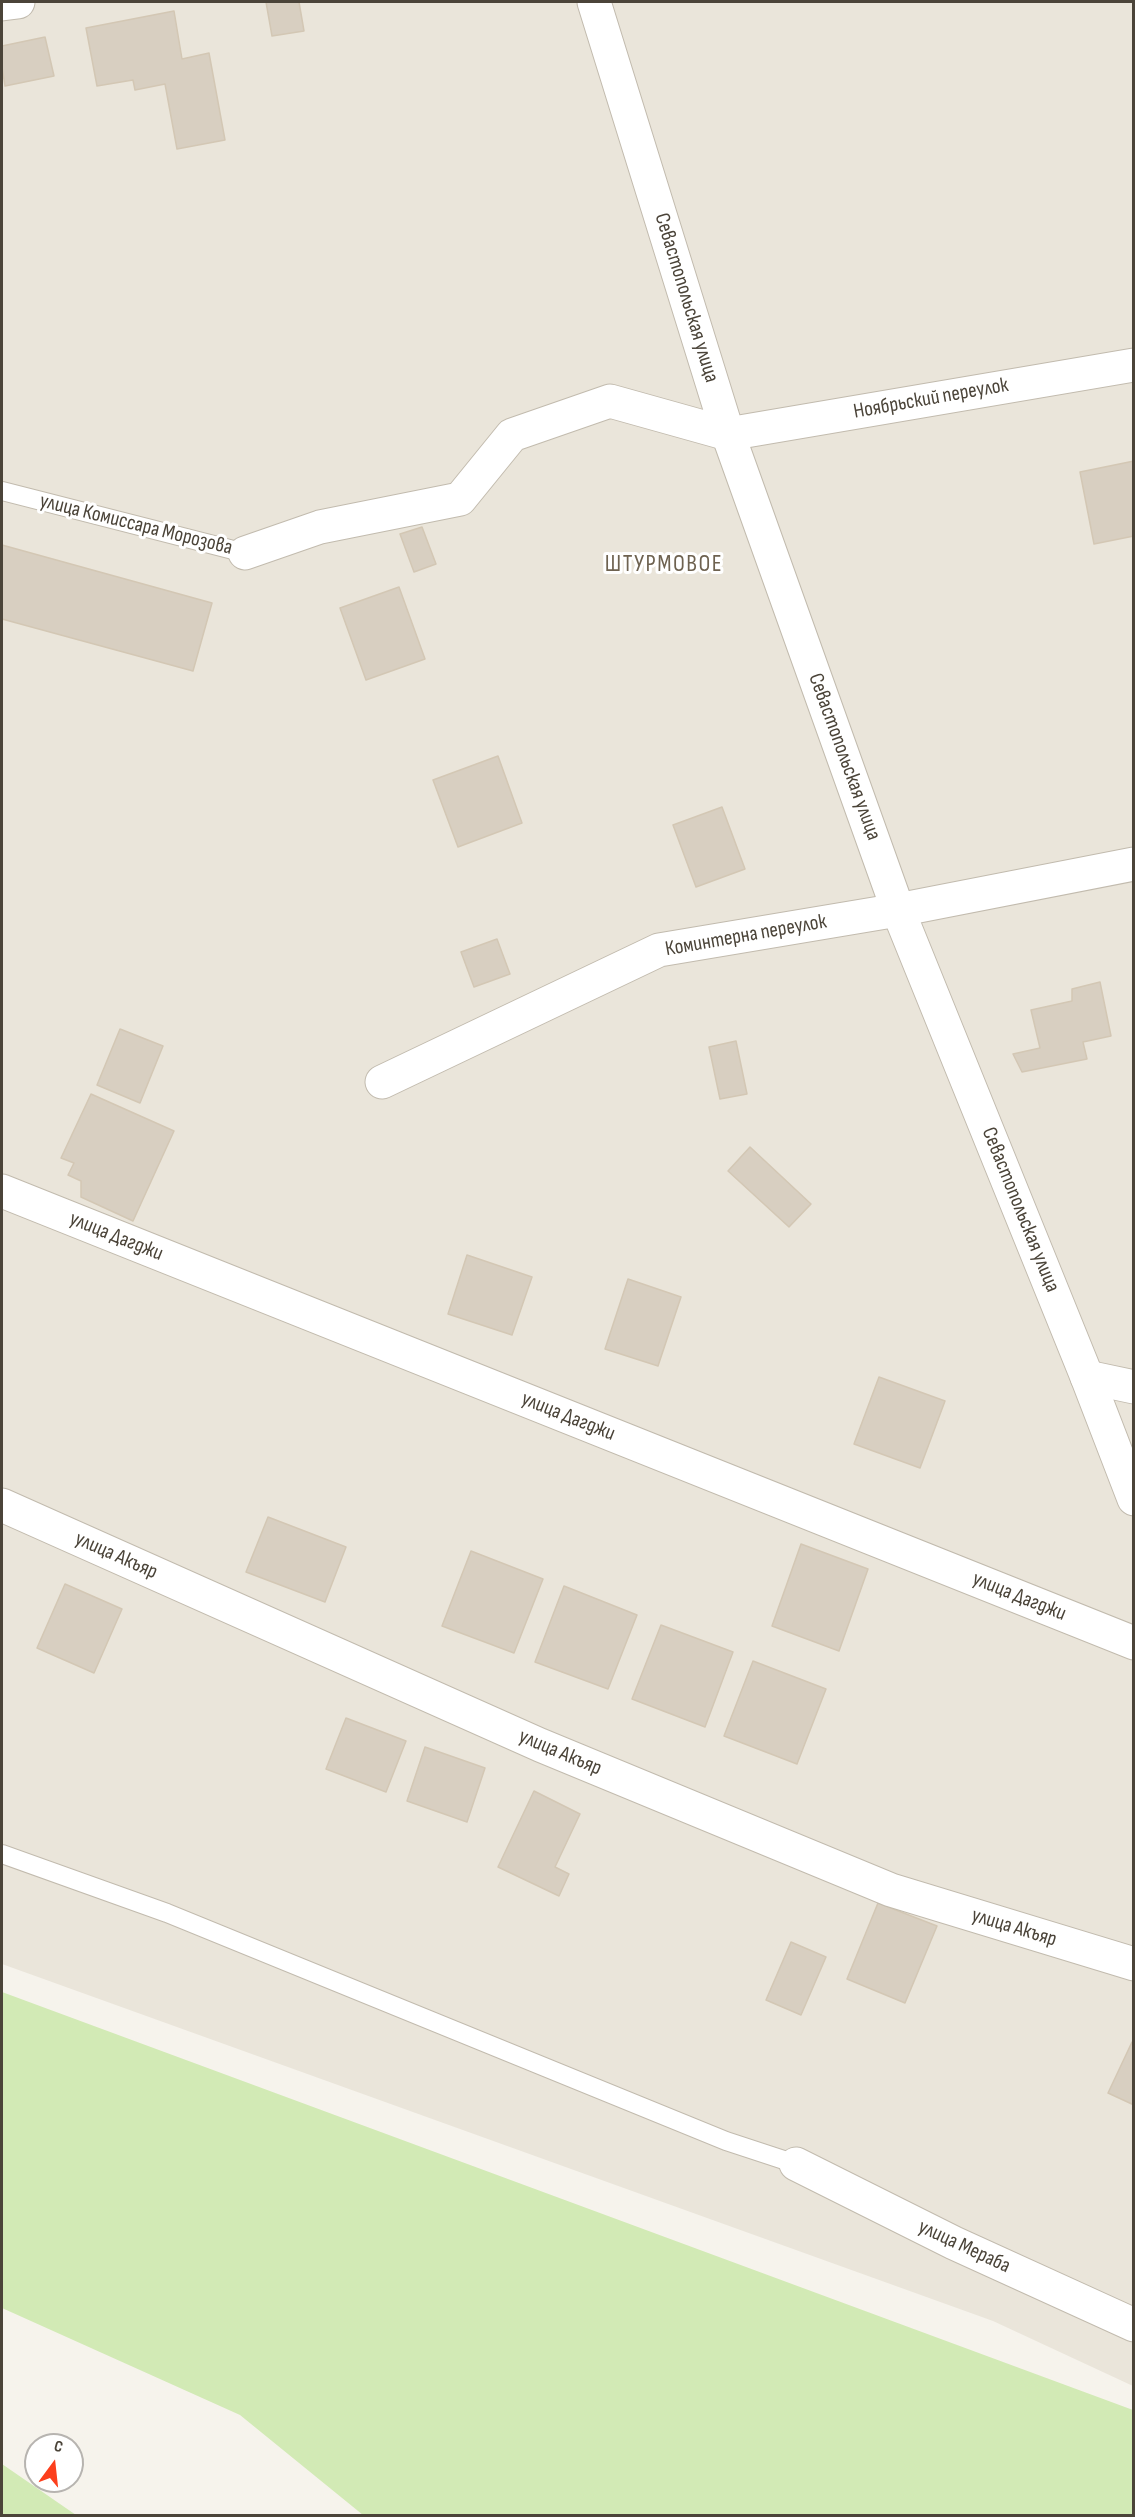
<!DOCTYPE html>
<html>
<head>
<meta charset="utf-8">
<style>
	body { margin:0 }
	#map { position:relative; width:1135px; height:2517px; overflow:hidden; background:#f6f3ec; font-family:"Sofia Sans Condensed",sans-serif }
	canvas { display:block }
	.frame { position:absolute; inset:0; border:3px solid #4b4439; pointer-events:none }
	.north { position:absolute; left:24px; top:2433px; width:60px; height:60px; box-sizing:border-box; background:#fff; border:2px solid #b7b4b0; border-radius:50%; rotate:15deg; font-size:16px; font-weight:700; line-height:24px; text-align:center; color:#4b4439 }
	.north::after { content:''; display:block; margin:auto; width:21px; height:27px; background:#fc3f1d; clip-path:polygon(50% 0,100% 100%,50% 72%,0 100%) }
</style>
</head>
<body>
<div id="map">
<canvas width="1135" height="2517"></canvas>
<div class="frame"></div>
<div class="north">С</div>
</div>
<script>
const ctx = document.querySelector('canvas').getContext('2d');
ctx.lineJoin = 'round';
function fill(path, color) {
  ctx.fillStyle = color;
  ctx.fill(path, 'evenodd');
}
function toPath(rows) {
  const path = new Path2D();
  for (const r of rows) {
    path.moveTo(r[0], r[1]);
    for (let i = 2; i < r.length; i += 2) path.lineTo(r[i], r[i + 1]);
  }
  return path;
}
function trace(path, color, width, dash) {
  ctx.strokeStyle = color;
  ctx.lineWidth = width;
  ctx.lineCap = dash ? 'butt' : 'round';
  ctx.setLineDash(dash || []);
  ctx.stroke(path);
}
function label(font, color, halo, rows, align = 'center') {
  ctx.font = font + ' "Sofia Sans Condensed",sans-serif';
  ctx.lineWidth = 6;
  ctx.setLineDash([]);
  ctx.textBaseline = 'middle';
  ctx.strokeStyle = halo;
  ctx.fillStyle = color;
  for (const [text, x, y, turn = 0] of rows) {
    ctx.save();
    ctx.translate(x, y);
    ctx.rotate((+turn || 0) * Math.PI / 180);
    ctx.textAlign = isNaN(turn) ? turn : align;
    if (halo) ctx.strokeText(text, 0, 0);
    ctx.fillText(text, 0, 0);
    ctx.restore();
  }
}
fill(toPath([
	[2,2,1133,2,1133,2386,993,2321,2,1964]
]), '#eae5da');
fill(toPath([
	[2,1992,1133,2410,1133,2515,363,2515,240,2415,2,2308],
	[2,2464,76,2515,2,2515]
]), '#d2eab5');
const building = toPath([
	[266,2,299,2,304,31,272,36,266,2],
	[174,11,182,59,209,53,225,140,177,149,165,84,135,90,133,80,97,86,86,28,174,11],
	[45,37,54,76,5,86,2,67,2,46,45,37],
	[1134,461,1134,536,1094,544,1080,472,1134,461],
	[422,527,436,564,414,572,400,534,422,527],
	[2,545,212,603,193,671,2,619,2,545],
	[399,587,425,659,366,680,340,608,399,587],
	[498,756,522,823,458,847,433,780,498,756],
	[722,807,745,869,696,887,673,825,722,807],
	[497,939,510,974,474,987,461,952,497,939],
	[1100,982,1111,1036,1083,1042,1087,1059,1022,1072,1013,1054,1040,1048,1031,1010,1072,1001,1072,989,1100,982],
	[120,1029,163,1046,140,1103,97,1085,120,1029],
	[736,1041,747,1094,720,1099,709,1047,736,1041],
	[91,1094,174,1131,133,1221,81,1197,81,1181,68,1175,74,1163,61,1158,91,1094],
	[750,1147,811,1204,789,1227,728,1171,750,1147],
	[467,1255,532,1277,512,1335,448,1314,467,1255],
	[628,1279,681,1297,658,1366,605,1349,628,1279],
	[879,1377,945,1401,920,1468,854,1444,879,1377],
	[268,1517,346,1547,325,1602,246,1572,268,1517],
	[801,1544,868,1569,839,1651,772,1626,801,1544],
	[471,1551,543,1579,514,1653,442,1626,471,1551],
	[65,1584,122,1609,94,1673,37,1648,65,1584],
	[564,1586,637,1615,608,1689,535,1662,564,1586],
	[661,1625,733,1652,705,1727,632,1699,661,1625],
	[753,1661,826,1689,797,1764,724,1736,753,1661],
	[346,1718,406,1741,386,1792,326,1769,346,1718],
	[425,1747,485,1768,467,1822,407,1801,425,1747],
	[534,1791,580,1814,555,1867,569,1874,559,1896,498,1867,534,1791],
	[878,1903,937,1926,905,2003,847,1979,878,1903],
	[791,1942,826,1957,801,2015,766,2000,791,1942],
	[1132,2042,1134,2043,1134,2105,1108,2093,1132,2042]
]);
fill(building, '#d8cfc1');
trace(building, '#d3c7b4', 1.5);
const service = toPath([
	[2,491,245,553],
	[2,1854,167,1913,726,2141,796,2164]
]);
const minor = toPath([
	[2,4,18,2],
	[245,553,320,527,460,499,512,435,610,401,728,434,1134,365],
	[382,1082,659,950,898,910,1134,864],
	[2,1191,1134,1643],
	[1087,1377,1134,1387],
	[2,1505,540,1745,891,1890,1134,1964],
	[796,2164,954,2243,1134,2325]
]);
const tertiary = toPath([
	[594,2,728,434,898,910,1087,1377,1134,1499]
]);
trace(service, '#c2bbae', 20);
trace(minor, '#c2bbae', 35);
trace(tertiary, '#c2bbae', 35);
trace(service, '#fff', 18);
trace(minor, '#fff', 33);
trace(tertiary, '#fff', 33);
label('21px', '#4b4439', '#fff', [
	["Севастопольская улица",686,298,73],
	["Ноябрьский переулок",931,399,-10],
	["улица Комиссара Морозова",136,525,14],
	["Севастопольская улица",844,757,70],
	["Коминтерна переулок",746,936,-10],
	["Севастопольская улица",1020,1210,68],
	["улица Дагджи",116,1237,22],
	["улица Дагджи",568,1417,22],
	["улица Акъяр",116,1556,24],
	["улица Дагджи",1019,1597,22],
	["улица Акъяр",560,1753,23],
	["улица Акъяр",1014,1928,17],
	["улица Мераба",964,2247,25]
]);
ctx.letterSpacing = '1.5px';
label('24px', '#6e6250', '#fff', [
	["ШТУРМОВОЕ",664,565]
]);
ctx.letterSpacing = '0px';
</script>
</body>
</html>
